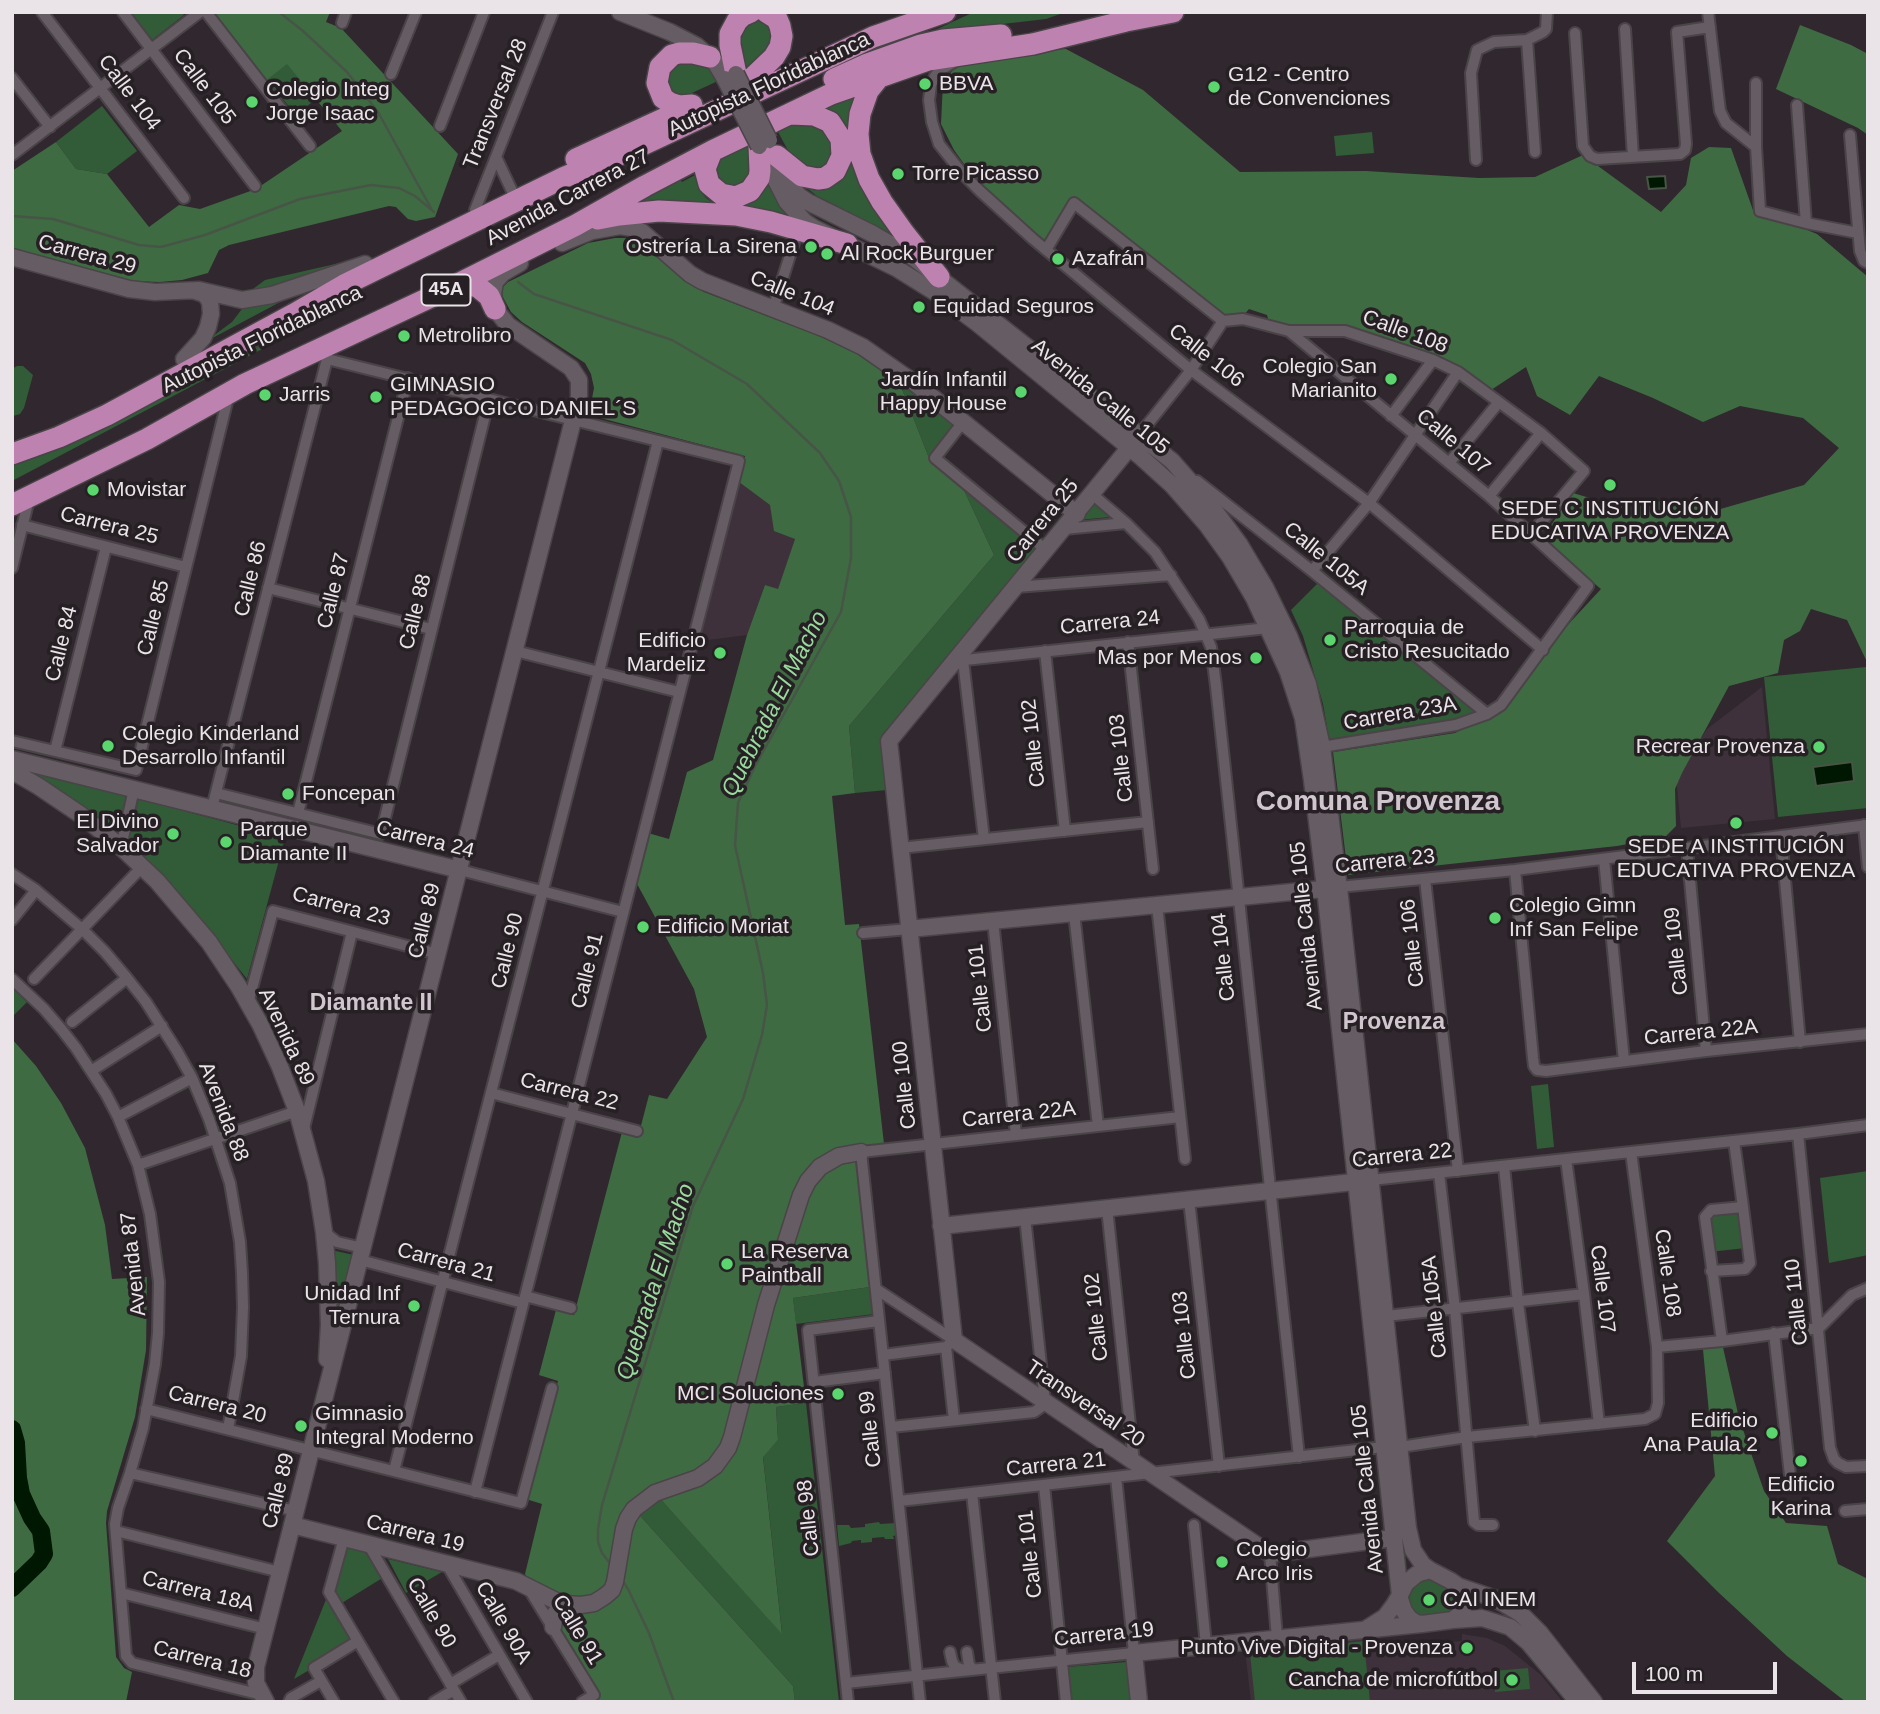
<!DOCTYPE html>
<html>
<head>
<meta charset="utf-8">
<style>
	body { margin:0 }
	#map { position:relative; width:1880px; height:1714px; overflow:hidden; background:#30282e; font-family:Arial,sans-serif }
	canvas { display:block }
	.frame { position:absolute; inset:0; border:14px solid #eae4e8; pointer-events:none }
	.scale { position:absolute; left:1632px; top:1662px; width:145px; height:32px; box-sizing:border-box; border:4px solid #eae4e8; border-top:0; padding-left:9px; font-size:21px; line-height:24px; white-space:nowrap; color:#eae4e8; -webkit-text-stroke:5px #261f24; paint-order:stroke }
</style>
</head>
<body>
<div id="map">
<canvas width="1880" height="1714"></canvas>
<div class="frame"></div>
<div class="scale">100 m</div>
</div>
<script>
const ctx = document.querySelector('canvas').getContext('2d');
ctx.lineJoin = 'round';
function fill(path, color) {
  ctx.fillStyle = color;
  ctx.fill(path, 'evenodd');
}
function toPath(rows) {
  const path = new Path2D();
  for (const r of rows) {
    path.moveTo(r[0], r[1]);
    for (let i = 2; i < r.length; i += 2) path.lineTo(r[i], r[i + 1]);
  }
  return path;
}
function trace(path, color, width, dash) {
  ctx.strokeStyle = color;
  ctx.lineWidth = width;
  ctx.lineCap = dash ? 'butt' : 'round';
  ctx.setLineDash(dash || []);
  ctx.stroke(path);
}
function label(font, color, halo, rows, align = 'center') {
  ctx.font = font + ' Arial,sans-serif';
  ctx.lineWidth = 7;
  ctx.setLineDash([]);
  ctx.textBaseline = 'middle';
  ctx.strokeStyle = halo;
  ctx.fillStyle = color;
  for (const [text, x, y, turn = 0] of rows) {
    ctx.save();
    ctx.translate(x, y);
    ctx.rotate((+turn || 0) * Math.PI / 180);
    ctx.textAlign = isNaN(turn) ? turn : align;
    if (halo) ctx.strokeText(text, 0, 0);
    ctx.fillText(text, 0, 0);
    ctx.restore();
  }
}
fill(toPath([
	[739,482,770,505,795,539,778,590,765,585,747,635,700,641],
	[1762,687,1775,819,1681,828,1676,777,1707,729],
	[1462,1634,1487,1638,1505,1646,1541,1675,1563,1702,1251,1702,1245,1649,1365,1637,1373,1653,1383,1648,1462,1641]
]), '#3e313b');
fill(toPath([
	[131,12,182,12,184,15,152,40],
	[974,12,1066,12,1046,19,925,33,933,31],
	[756,15,775,23,771,50,748,69,736,45,738,25],
	[702,60,714,74,718,81,681,98,670,95,663,75,670,63],
	[287,63,316,99,296,115,267,80],
	[862,92,853,121,899,238,817,196,799,182,809,186,851,139,847,126,841,119,823,107],
	[102,106,137,151,107,174,76,169,56,142],
	[810,121,835,138,832,162,814,172,791,156,777,130,792,123],
	[1372,132,1374,153,1336,156,1334,136],
	[749,145,756,167,743,189,716,181,715,162,719,158],
	[697,174,697,182,700,191,706,198,713,203,726,206,766,181,780,207,795,222,619,208,679,178,682,182],
	[366,257,247,297,253,289,265,280],
	[299,292,205,342,232,322,245,305,256,306,272,302],
	[328,310,331,316,268,346,12,481,12,466,75,442,106,427],
	[17,366,23,366,33,375,24,408,20,414,13,416,12,369],
	[900,384,957,425,929,458],
	[962,486,1038,551,882,735,887,790,855,793,849,726,994,555],
	[1092,502,1111,517,1078,520],
	[1318,583,1480,715,1454,722,1329,739,1323,704,1303,636,1291,610],
	[1866,667,1868,685,1868,808,1778,817,1764,677],
	[21,767,285,838,247,979,208,930],
	[12,988,27,1002,12,1017],
	[1548,1084,1554,1147,1537,1149,1531,1086],
	[743,1099,884,1144,856,1147,655,1493,782,1633,763,1456,778,1440,776,1407,806,1403,839,1702,795,1702,793,1686,634,1509],
	[1868,1171,1868,1255,1829,1263,1820,1178],
	[1742,1210,1746,1248,1709,1252,1705,1214],
	[331,1250,354,1255,335,1325],
	[870,1287,874,1314,796,1324,793,1298],
	[879,1522,880,1524,896,1523,897,1535,893,1536,894,1539,885,1539,884,1537,872,1538,872,1542,861,1543,861,1540,852,1541,851,1543,839,1546,837,1525,849,1525,851,1528,865,1527,865,1524],
	[343,1545,369,1551,384,1577,337,1606,329,1592],
	[388,1559,442,1572,406,1593],
	[1429,1577,1453,1587,1460,1603,1450,1615,1415,1618,1407,1597,1414,1583],
	[327,1597,355,1643,294,1679],
	[1364,1641,1370,1702,1255,1702,1250,1654],
	[1126,1662,1130,1702,1071,1702,1067,1667],
	[1528,1668,1530,1689,1495,1692,1494,1671]
]), '#325b37');
fill(toPath([
	[214,12,330,12,326,22,341,28,458,154,435,217,416,221,408,219,396,207,389,206,229,245,219,250,208,273,182,280,160,282,129,281,12,249,12,171,56,142,76,169,107,174,149,227,179,205,200,209,256,189,342,131,287,64,267,80],
	[1800,25,1851,45,1868,54,1868,135,1858,128,1776,89],
	[1066,49,1143,90,1240,172,1366,171,1479,178,1535,177,1583,155,1661,212,1686,185,1691,158,1709,147,1731,148,1754,213,1768,214,1817,234,1868,277,1868,664,1847,620,1811,609,1800,631,1784,640,1778,673,1729,686,1682,773,1675,789,1676,826,1665,837,1617,846,1348,875,1333,752,1455,733,1499,711,1550,644,1601,589,1541,540,1573,493,1617,506,1662,501,1717,510,1804,485,1839,448,1803,418,1740,406,1703,422,1653,398,1599,376,1570,415,1537,396,1526,367,1491,390,1461,370,1345,328,1296,329,1269,322,1267,315,1249,309,1243,316,1223,317,1073,200,1046,242,1002,204,972,175,954,150,941,124,943,82,953,70,963,63,1034,51],
	[615,238,625,238,637,241,649,249,692,285,704,292,819,336,857,354,900,384,929,458,962,486,994,555,849,726,855,793,832,796,845,925,859,924,884,1144,856,1147,870,1287,793,1298,806,1403,776,1407,778,1440,763,1457,782,1634,655,1493,634,1509,793,1686,795,1702,596,1702,595,1700,600,1696,525,1574,542,1504,526,1499,558,1381,539,1375,556,1310,574,1315,622,1132,638,1137,649,1095,667,1099,707,1037,694,989,636,882,648,833,669,839,687,772,713,760,747,635,765,585,778,589,795,539,774,531,770,505,739,482,745,456,589,415,594,388,591,374,585,363,522,322,511,312,505,301,502,295,503,287,508,282,588,243],
	[12,1039,36,1066,61,1103,85,1148,105,1225,112,1279,147,1277,146,1350,135,1417,107,1511,106,1523,116,1657,124,1668,132,1672,126,1702,12,1702],
	[1702,1339,1722,1343,1739,1418,1764,1491,1786,1523,1827,1526,1838,1564,1868,1579,1868,1702,1846,1702,1787,1656,1718,1592,1667,1541,1715,1476]
]), '#3f6b43');
const water = toPath([
	[1665,176,1666,188,1649,189,1647,177,1665,176],
	[1852,762,1854,781,1816,786,1813,767,1852,762]
]);
fill(water, '#001801');
trace(water, '#465546', 2);
trace(toPath([
	[279,12,303,31,347,72,378,112,432,210],
	[12,216,53,219,139,245,161,247,205,235,300,199,371,185,399,188,415,196,434,212],
	[518,282,534,294,672,340,747,384,820,453,839,481,851,517,851,558,841,612,755,766,738,803,735,845,763,973,767,1005,762,1035,743,1099,693,1206,602,1505,598,1529,598,1542,602,1553,612,1566],
	[622,1580,628,1589,649,1633,674,1702]
]), '#465546', 2.5);
trace(toPath([
	[12,1429,16,1443,18,1478,21,1494,32,1518,41,1531,44,1554,39,1562,12,1588]
]), '#001801', 18);
const street = toPath([
	[42,12,184,198],
	[123,12,255,186],
	[206,12,310,146],
	[1708,12,1720,111,1726,123,1756,147],
	[342,23,346,12],
	[1625,29,1633,157],
	[1575,33,1583,146,1590,156,1597,159,1680,154,1685,150,1686,144,1677,32,1710,27],
	[1527,40,1535,152],
	[954,62,939,71,935,76,931,85,929,100,932,122,939,144,962,173,980,191,1033,239,1191,370,1369,503,1543,650],
	[391,74,416,12],
	[12,78,50,127],
	[1756,83,1756,147,1760,211,1806,223,1858,233],
	[1797,105,1806,223],
	[440,126,484,12],
	[1850,135,1860,251,1864,261,1868,263],
	[12,155,200,12],
	[496,157,512,191],
	[1476,160,1471,73,1477,50,1494,42,1527,40,1543,32,1546,29,1547,12],
	[475,210,553,12],
	[1046,250,1074,203,1223,321],
	[773,309,798,230],
	[1223,321,1243,319,1289,331,1345,331,1433,360,1458,372,1541,433,1584,471,1532,533],
	[1289,331,1489,496,1588,586,1501,705,1487,714,1456,725,1322,747],
	[322,347,327,359,739,461,475,1492],
	[1391,416,1433,360],
	[963,422,935,458,1046,550],
	[1139,435,1191,370,1223,321],
	[1449,463,1499,402],
	[1197,481,1312,571,1487,714],
	[1092,494,1126,523,1155,552,1199,619,1211,647,1216,686,1299,1457],
	[1489,496,1541,433],
	[22,525,186,567],
	[1064,529,1126,523],
	[12,568,29,499],
	[1312,571,1369,503,1458,372],
	[1016,587,1171,575],
	[268,588,431,629],
	[1128,642,1153,869],
	[515,651,679,692],
	[1045,651,1065,831],
	[963,660,984,839],
	[955,661,1268,628],
	[12,741,136,770,229,394],
	[55,751,106,547],
	[216,793,381,834,489,399],
	[214,800,327,359],
	[298,813,408,378],
	[1864,825,1868,867],
	[1781,836,1800,1042],
	[121,847,134,789],
	[900,848,1148,822],
	[1687,848,1706,1051],
	[1604,859,1624,1061],
	[460,870,623,912],
	[1515,870,1533,1058,1534,1066,1537,1070,1546,1071,1706,1051,1868,1034],
	[12,874,36,890,82,929,105,952,127,978,146,1002,177,1051,192,1078,209,1119,230,1183,240,1242,242,1273,243,1307,241,1356,228,1429],
	[1425,879,1458,1171],
	[1339,887,1515,870,1868,825],
	[1157,905,1185,1159],
	[1074,913,1098,1126],
	[12,920,36,890],
	[993,921,1016,1135],
	[863,933,909,929],
	[12,979,44,1009,62,1030,76,1048,106,1094,118,1117,138,1165,150,1214,159,1282,158,1333,155,1364,143,1428,130,1473,118,1508,115,1524,126,1656,132,1663,262,1695],
	[34,979,142,867],
	[248,1003,273,911,438,954],
	[72,1022,127,978],
	[91,1071,162,1026],
	[491,1093,637,1131],
	[118,1117,192,1078],
	[304,1128,352,932],
	[1798,1134,1830,1448,1834,1459,1838,1463,1846,1467,1868,1466],
	[1566,1159,1584,1294,1599,1424],
	[138,1165,297,1111],
	[1504,1166,1518,1303,1535,1431],
	[1439,1173,1455,1309,1474,1522,1478,1525,1493,1525],
	[1371,1180,1798,1134,1868,1125],
	[1189,1200,1219,1466],
	[1107,1208,1134,1463],
	[324,1232,337,1242,363,1248],
	[360,1260,523,1303],
	[1711,1271,1745,1269,1750,1263,1743,1207],
	[876,1289,954,1340,946,1347,954,1420],
	[525,1296,571,1308],
	[1386,1316,1584,1294],
	[1774,1333,1790,1475],
	[1722,1341,1705,1217,1711,1210,1743,1207,1734,1141],
	[1657,1347,1722,1341,1819,1328,1852,1295,1868,1288],
	[883,1355,946,1347],
	[814,1382,885,1373],
	[146,1409,521,1503,552,1388],
	[891,1427,1034,1412,1044,1405,1045,1402,1025,1217],
	[1400,1447,1467,1437,1645,1419,1655,1414,1658,1403,1657,1347,1631,1152],
	[394,1471,658,441],
	[130,1473,296,1511],
	[1044,1485,1066,1702],
	[972,1493,995,1702],
	[899,1501,1384,1447],
	[1845,1511,1868,1509],
	[1194,1525,1206,1645],
	[116,1531,280,1572],
	[344,1538,329,1592,394,1702],
	[368,1544,461,1702],
	[1270,1554,1277,1638],
	[446,1563,527,1702],
	[529,1589,594,1695,582,1702],
	[121,1593,266,1629],
	[950,1652,952,1661,955,1667,964,1670],
	[967,1652,969,1665,973,1669],
	[846,1683,1134,1653,1116,1477],
	[450,1684,499,1655],
	[289,1702,291,1698,321,1681],
	[334,1702,314,1668,358,1641],
	[434,1702,454,1690],
	[848,1702,808,1330,879,1321],
	[920,1702,861,1152,1180,1117]
]);
const secondary = toPath([
	[620,12,670,32,697,46,715,62,725,79],
	[762,153,787,202,805,222,814,228,896,268,941,296,977,323,1141,457,1172,485,1207,525,1230,557,1254,598,1288,672,1303,718,1312,780,1325,888,1400,1595,1400,1599,1404,1611,1409,1618,1416,1623,1422,1624,1453,1620,1463,1611,1464,1597,1458,1586,1451,1581,1430,1570,1423,1572,1417,1574,1406,1583,1400,1595,1394,1605,1385,1617,1366,1629],
	[780,161,792,187,799,196,808,202,871,233,914,258,1172,461,1209,503,1240,545,1265,587,1289,636,1308,684,1322,747,1340,897,1408,1528,1413,1550,1423,1565,1430,1570],
	[562,243,592,231,620,226,632,228,642,232,690,274,702,281,828,330,863,347,916,384,1077,514],
	[12,257,129,289,155,292,199,290,242,300,272,295,365,264],
	[184,359,203,338,208,327,211,314,210,302,207,297,204,294,195,291],
	[1134,442,889,741,954,1340,1270,1554,1393,1538],
	[12,759,460,870],
	[12,771,38,786,81,815,121,847,157,881,209,942,239,987,260,1024,280,1067,297,1111,316,1181,324,1232,327,1263,329,1325,327,1359],
	[909,929,1333,888],
	[941,1226,1363,1181],
	[292,1525,516,1581,556,1601,566,1604,581,1605,594,1603,605,1596,612,1590,615,1582,624,1529,628,1518,634,1509,655,1493,698,1478,715,1466,728,1448,732,1437,766,1305,801,1195,808,1181,820,1167,839,1156,861,1152],
	[1458,1586,1496,1599,1521,1614,1540,1633,1594,1702],
	[1453,1620,1482,1618,1510,1627,1528,1642,1578,1702],
	[553,1627,555,1614,566,1604],
	[266,1702,256,1683,256,1667,579,397,579,380,571,368,508,325,495,309,493,294,495,282,503,273,520,263],
	[1139,1702,1134,1653,1422,1624]
]);
const highway = toPath([
	[736,74,730,45,730,34,737,21,742,16,751,12],
	[880,76,868,91,860,114,858,134,860,154,869,179,882,202,904,233,939,277],
	[751,79,774,57,780,47,782,36,780,26,777,19,766,12],
	[834,79,865,65,921,45,943,40,1001,35],
	[692,105,679,106,670,103,663,98,657,83,660,67,672,55,679,53,693,53,710,57],
	[712,151,705,169,709,184,721,194,736,197,750,191,759,178,760,171,759,146],
	[777,156,802,176,818,179,825,178,835,171,842,156,841,139,830,122,814,115,791,114],
	[576,159,687,108],
	[598,219,619,215,659,211,736,215,771,222,847,244],
	[453,287,464,284,478,287,489,296,495,309],
	[12,454,59,437,107,415,294,314,344,285,565,177,636,148,873,37,945,12],
	[12,505,147,439,245,384,448,289,576,225,645,186,712,151,831,94,928,60,1033,44,1126,21,1173,12]
]);
trace(street, '#4a4448', 14);
trace(secondary, '#4a4448', 19);
trace(highway, '#4a4448', 24);
trace(street, '#665d64', 10);
trace(secondary, '#665d64', 16);
trace(highway, '#bd82af', 21);
const secondaryBridge = toPath([
	[736,74,769,140],
	[725,79,759,146]
]);
trace(secondaryBridge, '#4a4448', 19, []);
trace(secondaryBridge, '#665d64', 16);
for (const [x, y, r, color] of [
	[925,84,7,"#5bd56e"],
	[1214,87,7,"#5bd56e"],
	[252,102,7,"#5bd56e"],
	[898,174,7,"#5bd56e"],
	[811,247,7,"#5bd56e"],
	[827,254,7,"#5bd56e"],
	[1058,259,7,"#5bd56e"],
	[919,307,7,"#5bd56e"],
	[404,336,7,"#5bd56e"],
	[1391,379,7,"#5bd56e"],
	[1021,392,7,"#5bd56e"],
	[265,395,7,"#5bd56e"],
	[376,397,7,"#5bd56e"],
	[1610,485,7,"#5bd56e"],
	[93,490,7,"#5bd56e"],
	[1330,640,7,"#5bd56e"],
	[720,653,7,"#5bd56e"],
	[1256,658,7,"#5bd56e"],
	[108,746,7,"#5bd56e"],
	[1819,747,7,"#5bd56e"],
	[288,794,7,"#5bd56e"],
	[1736,823,7,"#5bd56e"],
	[173,834,7,"#5bd56e"],
	[226,842,7,"#5bd56e"],
	[1495,918,7,"#5bd56e"],
	[643,927,7,"#5bd56e"],
	[727,1264,7,"#5bd56e"],
	[414,1306,7,"#5bd56e"],
	[838,1394,7,"#5bd56e"],
	[301,1426,7,"#5bd56e"],
	[1772,1433,7,"#5bd56e"],
	[1801,1461,7,"#5bd56e"],
	[1222,1562,7,"#5bd56e"],
	[1429,1600,7,"#5bd56e"],
	[1467,1648,7,"#5bd56e"],
	[1512,1680,7,"#5bd56e"]
]) {
  const dot = new Path2D();
  dot.arc(x, y, r, 0, 2 * Math.PI);
  ctx.fillStyle = color;
  ctx.fill(dot);
  trace(dot, '#261f24', 2.5);
}
for (const [x, y, w] of [
	[446,290,49]
]) {
  const box = new Path2D();
  box.roundRect(x - w / 2, y - 15.5, w, 31, 5);
  ctx.fillStyle = '#261f24';
  ctx.fill(box);
  trace(box, '#eae4e8', 2);
}
label('bold 19px', '#eae4e8', null, [
	["45A",446,290]
]);
label('21px', '#eae4e8', '#261f24', [
	["G12 - Centro",1228,75],
	["de Convenciones",1228,99],
	["BBVA",939,84],
	["Colegio Integ",266,90],
	["Jorge Isaac",266,114],
	["Torre Picasso",912,174],
	["Ostrería La Sirena",797,247,"right"],
	["Al Rock Burguer",841,254],
	["Azafrán",1072,259],
	["Equidad Seguros",933,307],
	["Metrolibro",418,336],
	["Colegio San",1377,367,"right"],
	["Marianito",1377,391,"right"],
	["Jardín Infantil",1007,380,"right"],
	["Happy House",1007,404,"right"],
	["GIMNASIO",390,385],
	["PEDAGOGICO DANIEL´S",390,409],
	["Jarris",279,395],
	["Movistar",107,490],
	["SEDE C INSTITUCIÓN",1610,509,"center"],
	["EDUCATIVA PROVENZA",1610,533,"center"],
	["Parroquia de",1344,628],
	["Cristo Resucitado",1344,652],
	["Edificio",706,641,"right"],
	["Mardeliz",706,665,"right"],
	["Mas por Menos",1242,658,"right"],
	["Colegio Kinderland",122,734],
	["Desarrollo Infantil",122,758],
	["Recrear Provenza",1805,747,"right"],
	["Foncepan",302,794],
	["El Divino",159,822,"right"],
	["Salvador",159,846,"right"],
	["Parque",240,830],
	["Diamante II",240,854],
	["SEDE A INSTITUCIÓN",1736,847,"center"],
	["EDUCATIVA PROVENZA",1736,871,"center"],
	["Colegio Gimn",1509,906],
	["Inf San Felipe",1509,930],
	["Edificio Moriat",657,927],
	["La Reserva",741,1252],
	["Paintball",741,1276],
	["Unidad Inf",400,1294,"right"],
	["Ternura",400,1318,"right"],
	["MCI Soluciones",824,1394,"right"],
	["Gimnasio",315,1414],
	["Integral Moderno",315,1438],
	["Edificio",1758,1421,"right"],
	["Ana Paula 2",1758,1445,"right"],
	["Edificio",1801,1485,"center"],
	["Karina",1801,1509,"center"],
	["Colegio",1236,1550],
	["Arco Iris",1236,1574],
	["CAI INEM",1443,1600],
	["Punto Vive Digital - Provenza",1453,1648,"right"],
	["Cancha de microfútbol",1498,1680,"right"]
], 'left');
label('21px', '#eae4e8', '#261f24', [
	["Autopista Floridablanca",769,85,-25],
	["Calle 105",204,87,53],
	["Calle 104",129,93,53],
	["Transversal 28",496,104,-68],
	["Avenida Carrera 27",568,198,-28],
	["Carrera 29",87,255,15],
	["Calle 104",792,294,22],
	["Calle 108",1405,332,20],
	["Autopista Floridablanca",262,340,-26],
	["Calle 106",1206,356,38],
	["Avenida Calle 105",1100,397,39],
	["Calle 107",1453,442,40],
	["Carrera 25",1043,521,-51],
	["Carrera 25",109,526,14],
	["Calle 105A",1326,559,39],
	["Calle 86",251,579,-76],
	["Calle 87",334,591,-76],
	["Calle 88",416,612,-76],
	["Calle 85",154,618,-76],
	["Carrera 24",1110,623,-6],
	["Calle 84",62,644,-76],
	["Carrera 23A",1400,714,-10],
	["Calle 102",1034,743,-96],
	["Calle 103",1122,758,-96],
	["Carrera 24",425,840,14],
	["Carrera 23",1385,862,-6],
	["Carrera 23",341,907,15],
	["Calle 89",425,921,-76],
	["Avenida Calle 105",1307,926,-96],
	["Calle 106",1413,943,-96],
	["Calle 90",508,951,-76],
	["Calle 109",1677,951,-96],
	["Calle 104",1224,957,-96],
	["Calle 91",588,971,-76],
	["Calle 101",981,988,-96],
	["Carrera 22A",1701,1033,-6],
	["Avenida 89",286,1037,65],
	["Calle 100",905,1085,-96],
	["Carrera 22",569,1092,14],
	["Avenida 88",223,1112,69],
	["Carrera 22A",1019,1115,-6],
	["Carrera 22",1402,1156,-6],
	["Carrera 21",446,1263,15],
	["Avenida 87",134,1264,-96],
	["Calle 108",1667,1273,82],
	["Calle 107",1602,1289,83],
	["Calle 110",1797,1302,-96],
	["Calle 105A",1435,1307,-96],
	["Calle 102",1097,1317,-96],
	["Calle 103",1185,1335,-96],
	["Transversal 20",1085,1404,34],
	["Carrera 20",217,1405,14],
	["Calle 99",871,1429,-96],
	["Carrera 21",1056,1465,-6],
	["Avenida Calle 105",1368,1489,-96],
	["Calle 89",279,1491,-76],
	["Calle 98",809,1518,-96],
	["Carrera 19",415,1534,14],
	["Calle 101",1031,1554,-96],
	["Carrera 18A",198,1592,14],
	["Calle 90",431,1613,60],
	["Calle 90A",503,1623,60],
	["Calle 91",577,1630,59],
	["Carrera 19",1104,1635,-6],
	["Carrera 18",202,1660,14]
]);
label('italic 23px', '#98db9d', '#261f24', [
	["Quebrada El Macho",775,704,-63],
	["Quebrada El Macho",656,1282,-72]
]);
label('bold 23px', '#d0c6cd', '#261f24', [
	["Diamante II",371,1004],
	["Provenza",1394,1023]
]);
label('bold 28px', '#d0c6cd', '#261f24', [
	["Comuna Provenza",1378,802]
]);
</script>
</body>
</html>
